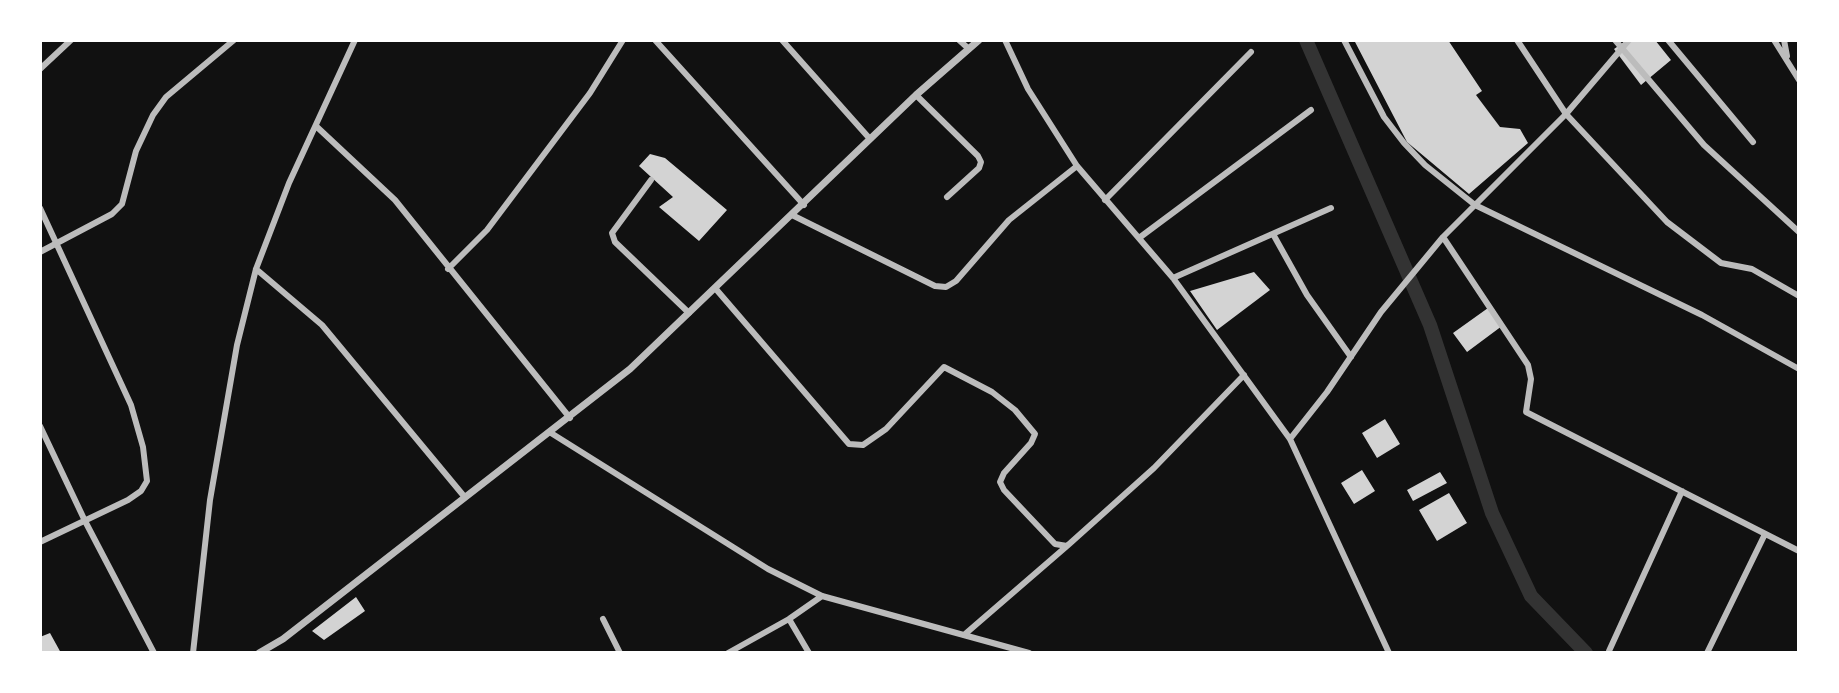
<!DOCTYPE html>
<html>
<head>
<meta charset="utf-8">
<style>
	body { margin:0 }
	#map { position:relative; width:1839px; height:693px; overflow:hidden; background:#111; font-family:Montserrat,sans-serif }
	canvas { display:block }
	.frame { position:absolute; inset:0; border:42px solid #fff; pointer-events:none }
</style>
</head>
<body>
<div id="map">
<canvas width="1839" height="693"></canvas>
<div class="frame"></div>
</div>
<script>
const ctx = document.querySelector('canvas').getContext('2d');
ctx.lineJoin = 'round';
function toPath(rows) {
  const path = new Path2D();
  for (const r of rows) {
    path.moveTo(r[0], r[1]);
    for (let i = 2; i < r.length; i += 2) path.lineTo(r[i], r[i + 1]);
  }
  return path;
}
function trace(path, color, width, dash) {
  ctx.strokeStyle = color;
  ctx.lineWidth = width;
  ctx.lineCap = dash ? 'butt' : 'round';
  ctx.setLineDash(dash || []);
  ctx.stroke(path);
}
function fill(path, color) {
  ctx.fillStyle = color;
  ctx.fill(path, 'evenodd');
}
trace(toPath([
	[1306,40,1430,325,1492,513,1531,596,1586,653]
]), '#333', 14);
fill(toPath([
	[1354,40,1448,40,1482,91,1476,95,1500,127,1520,129,1528,143,1469,194,1407,142],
	[1627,40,1655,40,1671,60,1641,85,1614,49],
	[650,154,665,158,727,210,699,241,659,207,673,197,639,166],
	[1254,272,1270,290,1217,330,1190,291],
	[1488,308,1502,326,1467,352,1453,333],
	[1385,419,1400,444,1377,458,1362,433],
	[1362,470,1375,491,1354,504,1341,483],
	[1440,472,1447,483,1413,501,1407,490],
	[1449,493,1467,523,1437,541,1419,510],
	[356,597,365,611,324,640,312,631],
	[50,633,61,653,40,653,40,637]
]), '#d3d3d3');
trace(toPath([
	[655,40,804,205],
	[782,40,870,139],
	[959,40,969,49],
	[1005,40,1028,89,1077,166,1173,278,1290,439,1389,653],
	[1344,40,1384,117,1404,143,1425,165,1475,205,1702,315,1799,369],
	[1517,40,1566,114,1667,222,1721,263,1752,269,1799,296],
	[1615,40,1704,145,1799,232],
	[1668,40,1753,142],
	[1774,40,1799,80],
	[1784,40,1787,56],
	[40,69,71,40],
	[916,95,978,156,981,162,979,168,947,197],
	[317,127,395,200,570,418],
	[651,180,612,233,615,242,689,313],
	[1105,200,1251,52],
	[40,208,131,405,143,447,147,481,141,491,128,500,40,542],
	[792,215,935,286,946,287,956,281,1009,220,1077,166],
	[1273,234,1307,295,1351,357],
	[1443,237,1528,365,1531,379,1526,412,1799,551],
	[1139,238,1311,110],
	[40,252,112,214,122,204,136,151,153,115,166,97,234,40],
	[256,269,322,325,463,495],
	[448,269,487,230,590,93,623,40],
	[1173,278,1331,208],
	[715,288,849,444,863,445,886,429,944,367,992,392,1015,410,1035,434,1031,443,1004,473,1000,482,1004,490,1055,544,1067,546,1154,468,1244,375],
	[40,426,85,521,154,653],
	[551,433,768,569,822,596,1029,653],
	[1290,439,1327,392,1381,312,1443,237,1566,114,1629,40],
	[603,619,620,653],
	[789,619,809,653],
	[964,635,1067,546],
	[1609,651,1682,491],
	[193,653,210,500,237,345,256,269,289,183,355,40],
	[728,653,789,619,822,596],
	[1707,653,1765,534]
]), '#bcbcbc', 6);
trace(toPath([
	[259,653,283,639,630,369,916,95,979,40]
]), '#bcbcbc', 7);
</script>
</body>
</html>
